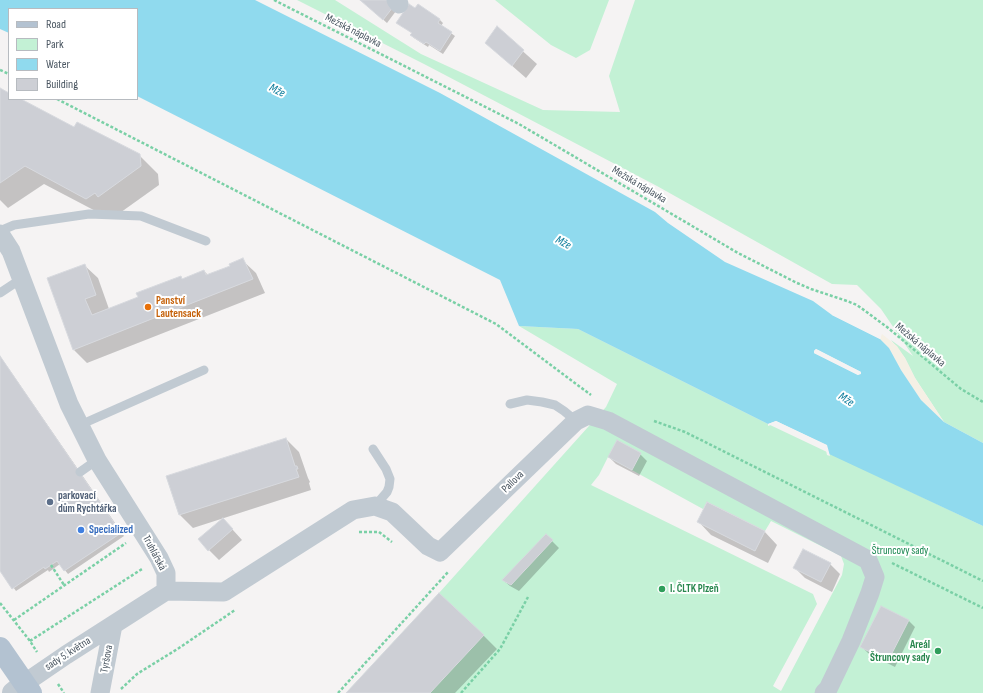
<!DOCTYPE html>
<html>
<head>
<meta charset="utf-8">
<style>
	body { margin:0 }
	#map { position:relative; width:983px; height:693px; overflow:hidden; background:#f5f3f3; font-family:"Sofia Sans Condensed",sans-serif }
	canvas { display:block }
	.legend { position:absolute; left:8px; top:8px; width:130px; height:92px; box-sizing:border-box; background:#fff; border:1px solid #b7bbc0; margin:0; padding:5px 7px; list-style:none; font-size:12px; color:#4a5661 }
	.legend li { display:flex; align-items:center; gap:8px; height:20px }
	.legend b { width:20px; border:1px solid #b7bbc0 }
</style>
</head>
<body>
<div id="map">
<canvas width="983" height="693"></canvas>
<ul class="legend">
<li><b style="height:5px;background:#b3c2d1"></b>Road</li>
<li><b style="height:11px;background:#c3f1d5"></b>Park</li>
<li><b style="height:11px;background:#90daee"></b>Water</li>
<li><b style="height:11px;background:#cdcfd5"></b>Building</li>
</ul>
</div>
<script>
const ctx = document.querySelector('canvas').getContext('2d');
ctx.lineJoin = 'round';
function fill(path, color) {
  ctx.fillStyle = color;
  ctx.fill(path, 'evenodd');
}
function toPath(rows) {
  const path = new Path2D();
  for (const r of rows) {
    path.moveTo(r[0], r[1]);
    for (let i = 2; i < r.length; i += 2) path.lineTo(r[i], r[i + 1]);
  }
  return path;
}
function trace(path, color, width, dash) {
  ctx.strokeStyle = color;
  ctx.lineWidth = width;
  ctx.lineCap = dash ? 'butt' : 'round';
  ctx.setLineDash(dash || []);
  ctx.stroke(path);
}
function label(font, color, halo, rows, align = 'center') {
  ctx.font = font + ' "Sofia Sans Condensed",sans-serif';
  ctx.lineWidth = 4;
  ctx.setLineDash([]);
  ctx.textBaseline = 'middle';
  ctx.strokeStyle = halo;
  ctx.fillStyle = color;
  for (const [text, x, y, turn = 0] of rows) {
    ctx.save();
    ctx.translate(x, y);
    ctx.rotate((+turn || 0) * Math.PI / 180);
    ctx.textAlign = isNaN(turn) ? turn : align;
    if (halo) ctx.strokeText(text, 0, 0);
    ctx.fillText(text, 0, 0);
    ctx.restore();
  }
}
fill(toPath([
	[297,0,335,0,421,54,543,110,620,112,609,76,635,0,983,0,983,443,944,422,915,378,905,358,891,340,913,356,881,309,857,285,832,284,657,186,424,64],
	[495,0,609,0,590,50,576,58,551,45],
	[519,326,578,329,768,424,983,526,983,693,346,693,439,593,606,407,617,384],
	[608,457,703,509,707,502,765,531,771,521,841,556,844,564,842,575,781,691,773,686,817,604,813,594,591,485,599,475]
]), '#c3f1d5');
fill(toPath([
	[882,334,897,346,905,358,915,378,944,422,921,400,901,370,889,348,880,339]
]), '#f5f0e5');
fill(toPath([
	[0,0,255,0,440,93,655,212,668,223,725,262,813,301,832,315,880,339,889,348,901,370,921,400,944,422,983,443,983,526,829,454,826,445,776,421,768,424,578,329,519,326,500,280,137,96,137,9,9,9,9,33,0,29],
	[816,349,861,372,858,375,814,353,814,351]
]), '#90daee');
fill(toPath([
	[833,313,881,337,880,339,832,315],
	[816,349,861,372,861,374,858,375,814,353,814,351],
	[776,421,827,445,830,456,827,455,825,446,776,423,768,426,768,424]
]), '#f5f3f3');
fill(toPath([
	[361,0,387,0,396,11,387,23],
	[418,5,440,20,443,23,441,26,455,36,443,54,429,45,428,47,414,38,411,35,412,33,398,23,415,10],
	[497,28,537,64,526,78,486,43],
	[0,89,9,94,9,99,19,99,75,128,139,155,158,174,159,185,117,215,105,216,44,184,8,208,0,200],
	[242,260,256,273,265,293,87,363,74,350,84,265,98,278,109,309,139,297,180,277,183,280,204,271,208,275,232,266],
	[0,356,124,536,68,574,60,564,49,572,48,570,16,591,0,569],
	[286,439,299,452,308,478,310,482,309,483,311,490,193,528,180,515,167,477],
	[640,454,647,461,639,476,616,464,609,457],
	[223,519,242,540,219,560,209,550],
	[698,521,764,531,777,545,768,563,711,535],
	[546,535,559,548,519,591,510,586,503,580],
	[830,564,840,574,832,592,805,578,795,568],
	[908,620,915,627,895,667,869,654,862,647],
	[483,635,497,649,455,693,348,693]
]), '#0003');
const building = toPath([
	[360,0,387,0,393,7,383,20,360,0],
	[409,4,415,8,418,4,440,19,438,23,452,32,440,51,426,42,424,44,410,35,412,33,396,23,409,4],
	[497,26,524,50,512,66,485,43,497,26],
	[0,88,9,93,9,99,21,99,74,127,77,122,140,154,141,166,98,197,95,193,86,199,25,166,0,183,0,88],
	[243,258,253,279,73,350,47,278,85,264,96,295,85,299,92,315,138,297,136,293,181,276,182,279,204,270,206,275,230,266,229,264,243,258],
	[0,356,121,533,64,571,57,561,45,569,44,567,12,589,0,571,0,356],
	[286,438,295,466,297,466,298,469,296,469,299,477,179,515,166,476,286,438],
	[617,440,641,453,632,470,608,457,617,440],
	[707,502,765,531,755,551,697,522,707,502],
	[223,518,233,529,208,551,198,539,223,518],
	[546,534,553,540,511,585,502,580,546,534],
	[803,549,831,563,821,582,793,568,803,549],
	[439,593,484,635,430,693,346,693,439,593],
	[881,606,909,620,888,661,860,647,881,606]
]);
fill(building, '#cdcfd5');
trace(building, '#d7d9de', 1);
trace(toPath([
	[274,0,519,124,738,253,797,283,811,289,847,301,857,305,887,327,961,389,983,402],
	[0,70,9,74],
	[57,99,496,324,591,395],
	[654,421,685,432,983,581],
	[359,532,379,532,392,542],
	[892,563,983,608],
	[51,565,64,585],
	[0,603,30,641,37,652],
	[14,620,126,543],
	[30,641,142,569],
	[58,684,64,693],
	[121,689,137,674,179,648,235,610],
	[338,693,449,571],
	[461,693,500,649,528,597]
]), '#7ad0a6', 2.5, [3, 2]);
trace(toPath([
	[0,231,14,225,89,214,141,216,206,241],
	[0,293,21,279],
	[510,404,527,400,542,402,555,405,564,411,576,421],
	[80,425,204,370],
	[373,449,386,469,390,479,389,487,387,492,375,506],
	[80,472,97,460]
]), '#c1cad2', 9);
trace(toPath([
	[396,0,399,4],
	[0,234,11,251,69,404,97,460,159,558,166,573,166,591],
	[166,591,224,592,353,510,375,506,392,512,428,546,440,552,576,421,588,415,608,421,868,560,875,577,870,593,851,641,828,689,824,693],
	[25,683,66,655,166,591],
	[100,693,113,625]
]), '#c1cad2', 19);
trace(toPath([
	[13,693,25,683]
]), '#c1cad2', 22);
trace(toPath([
	[0,648,31,693]
]), '#b3c2d1', 22);
for (const [x, y, r, color] of [
	[148,307,4,"#e8710a"],
	[50,502,4,"#5c6f8a"],
	[81,530,4,"#3f7fe0"],
	[662,589,4,"#2e9e5b"],
	[938,651,4,"#2e9e5b"]
]) {
  const dot = new Path2D();
  dot.arc(x, y, r, 0, 2 * Math.PI);
  ctx.fillStyle = color;
  ctx.fill(dot);
  trace(dot, '#fff', 1.5);
}
label('11px', '#4a5661', '#fff', [
	["Mežská náplavka",353,31,27],
	["Mežská náplavka",639,185,31],
	["Mežská náplavka",920,345,40],
	["Pallova",513,482,-44],
	["Truhlářská",154,553,62],
	["sady 5. května",68,654,-33],
	["Tyršova",107,659,-80]
]);
label('bold 11px', '#c56008', '#fff', [
	["Panství",156,301],
	["Lautensack",156,314]
], 'left');
label('bold 11px', '#4e5e75', '#fff', [
	["parkovací",58,496],
	["dům Rychtářka",58,509]
], 'left');
label('bold 11px', '#366cbe', '#fff', [
	["Specialized",89,530]
], 'left');
label('11px', '#17864f', '#fff', [
	["Štruncovy sady",900,551]
]);
label('bold 11px', '#27864d', '#fff', [
	["I. ČLTK Plzeň",670,589],
	["Areál",930,645,"right"],
	["Štruncovy sady",930,658,"right"]
], 'left');
label('italic 12px', '#0c7c9b', '#fff', [
	["Mže",277,91,27],
	["Mže",563,243,28],
	["Mže",846,400,32]
]);
</script>
</body>
</html>
